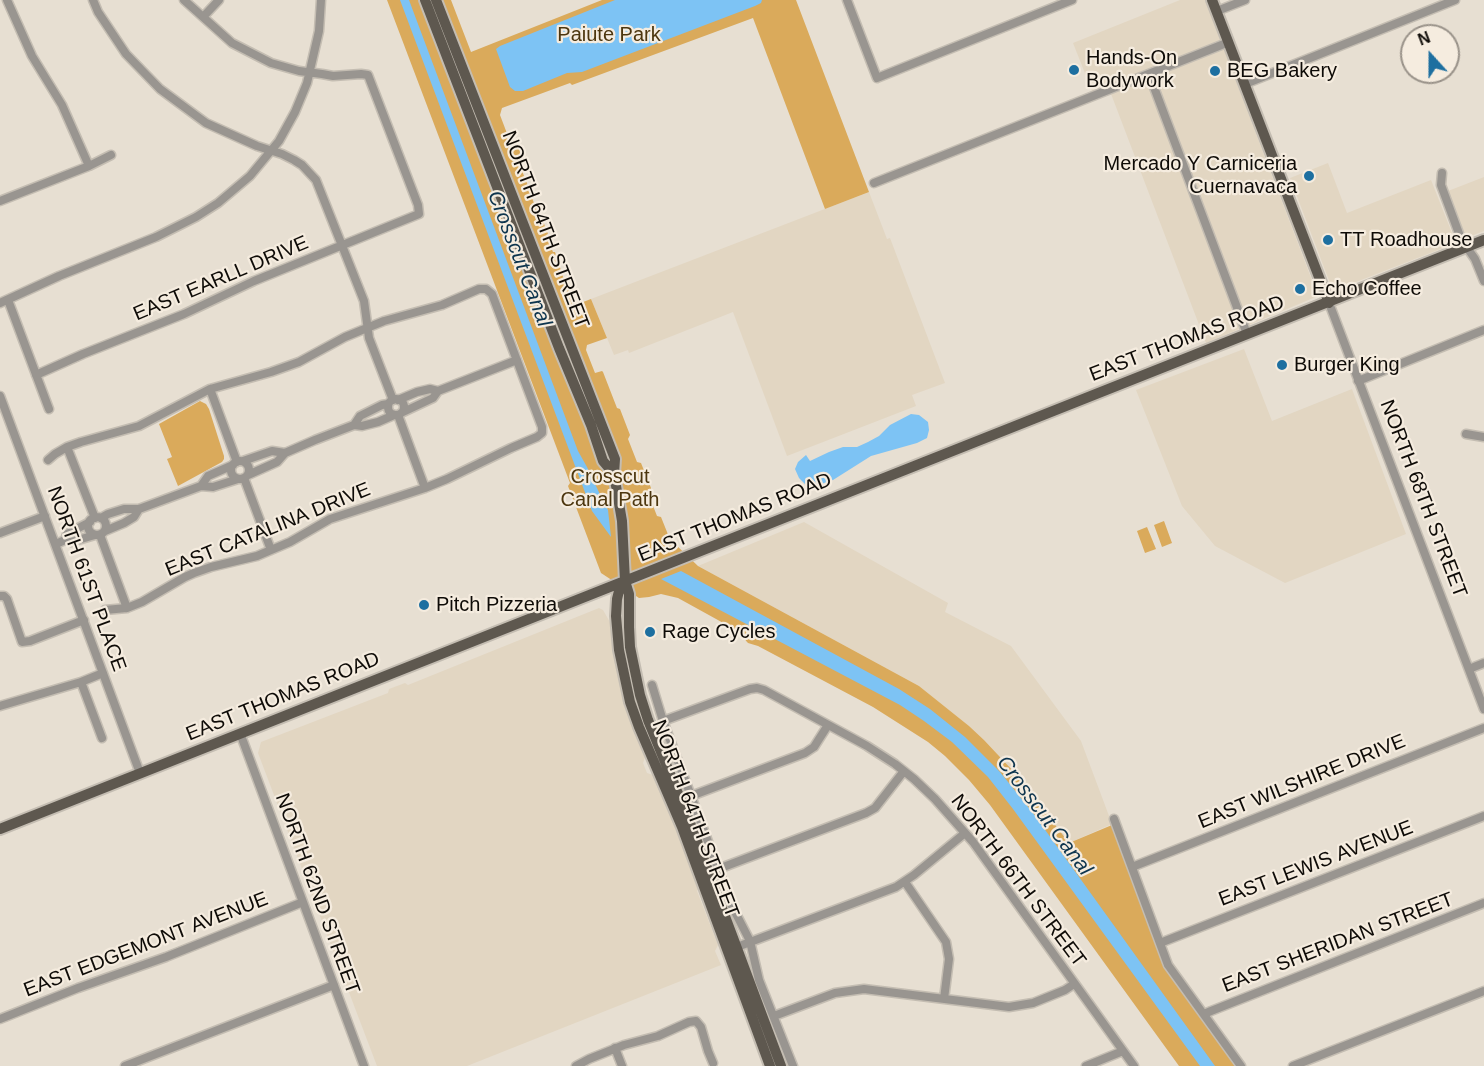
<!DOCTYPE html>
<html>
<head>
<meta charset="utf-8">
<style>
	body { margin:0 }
	#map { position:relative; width:1484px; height:1066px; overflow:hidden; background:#e7dfd2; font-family:Helvetica,sans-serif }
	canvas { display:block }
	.north { position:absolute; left:1400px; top:24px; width:60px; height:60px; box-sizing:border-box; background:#f5ecdf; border:2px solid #999289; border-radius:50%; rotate:339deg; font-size:16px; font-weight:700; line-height:24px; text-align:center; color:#0e0b07 }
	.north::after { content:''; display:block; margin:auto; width:21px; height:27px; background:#1d6fa0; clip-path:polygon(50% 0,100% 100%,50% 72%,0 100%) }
</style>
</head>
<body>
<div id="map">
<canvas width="1484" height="1066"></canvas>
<div class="north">N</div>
</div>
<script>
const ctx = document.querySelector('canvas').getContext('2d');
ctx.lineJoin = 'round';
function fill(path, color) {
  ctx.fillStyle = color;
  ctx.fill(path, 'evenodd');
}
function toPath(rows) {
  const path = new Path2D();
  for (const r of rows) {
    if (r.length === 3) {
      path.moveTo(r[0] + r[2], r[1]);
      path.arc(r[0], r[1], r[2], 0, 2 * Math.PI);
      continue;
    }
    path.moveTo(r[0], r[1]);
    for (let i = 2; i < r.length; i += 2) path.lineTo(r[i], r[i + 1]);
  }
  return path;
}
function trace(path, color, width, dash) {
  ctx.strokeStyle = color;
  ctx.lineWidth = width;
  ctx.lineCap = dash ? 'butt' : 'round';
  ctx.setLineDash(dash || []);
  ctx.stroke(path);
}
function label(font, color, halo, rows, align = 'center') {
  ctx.font = font + ' Helvetica,sans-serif';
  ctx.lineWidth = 4.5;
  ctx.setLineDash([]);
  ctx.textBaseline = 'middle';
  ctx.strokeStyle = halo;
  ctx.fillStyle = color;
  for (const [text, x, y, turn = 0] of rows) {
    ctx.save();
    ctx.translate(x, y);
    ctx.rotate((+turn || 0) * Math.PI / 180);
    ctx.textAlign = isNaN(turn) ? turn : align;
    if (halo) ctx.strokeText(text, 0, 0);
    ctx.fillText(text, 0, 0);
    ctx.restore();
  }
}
fill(toPath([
	[1180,0,1205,0,1318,296,1206,343,1108,86,1092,91,1073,43],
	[1328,163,1347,213,1431,180,1456,243,1333,291,1290,178],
	[1484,177,1484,231,1466,238,1448,191],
	[869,192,887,239,890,238,945,383,912,395,916,406,787,456,733,312,629,353,628,350,614,355,591,299],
	[1244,349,1272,421,1352,389,1406,534,1285,583,1215,546,1182,506,1136,390],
	[804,522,948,603,945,612,1011,646,1081,741,1112,824,1069,843,1015,773,984,740,969,726,919,686,698,566],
	[599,608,603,610,611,624,613,653,627,708,634,728,633,730,645,757,643,763,647,773,653,775,667,809,669,809,678,832,699,888,697,891,718,945,715,951,721,965,467,1066,377,1066,258,753,261,742,388,693,389,689,405,683,408,685]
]), '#e2d6c2');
fill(toPath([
	[387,0,451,0,471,52,602,0,796,0,869,192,825,209,753,18,572,85,570,83,502,108,500,115,511,144,520,146,522,154,518,161,533,198,532,198,539,216,541,216,548,234,546,235,553,252,555,252,567,289,569,289,575,305,591,299,607,338,587,345,586,350,595,373,602,371,603,372,617,408,620,409,630,435,628,439,637,462,641,463,651,488,651,490,648,493,657,516,661,517,671,542,674,543,698,566,919,686,969,726,984,740,1015,773,1069,843,1112,825,1114,819,1168,965,1241,1066,1179,1066,990,805,969,780,945,756,928,742,873,707,758,646,748,643,736,630,678,598,661,594,649,597,639,598,601,573,568,486,570,483],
	[200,401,206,404,209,409,224,456,224,459,222,462,178,486,167,459,172,457,159,424],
	[1164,521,1172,543,1162,547,1154,525],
	[1147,527,1156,549,1145,553,1137,531]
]), '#daaa5b');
fill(toPath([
	[400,0,409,0,578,451,587,467,605,505,608,510,611,537,592,511],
	[615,0,762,0,761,3,755,6,582,72,567,73,523,91,515,91,510,87,496,49,500,46],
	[911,414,919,415,928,422,929,430,927,438,917,443,871,456,833,480,818,485,805,484,799,478,795,469,798,462,806,455,810,461,829,452,843,447,857,447,868,442,879,436,890,425],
	[681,571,899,689,930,709,965,737,1000,772,1033,813,1215,1066,1200,1066,1013,809,988,777,952,742,924,721,900,705,661,579]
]), '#7dc3f4');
const minor = toPath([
	[7,0,32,56,62,105,89,166],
	[93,0,98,12,126,54,160,89,206,123,257,146,282,154,294,160,302,165,316,180,364,301,369,338,393,400],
	[847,0,877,78,1072,0],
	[1217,11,1245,0],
	[203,17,219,0],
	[1149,74,1247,334],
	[1245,84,1455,0],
	[1442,173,1441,185,1461,239,1475,259,1484,281],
	[874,183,1229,42],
	[0,201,89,166,111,155],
	[8,300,49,409],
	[0,303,59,276,156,237,196,217,218,203,250,176,279,141,295,112,307,83,319,31,321,0],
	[1329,303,1484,709],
	[36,375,83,354,184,314,254,281,419,214,418,205,368,75,361,74,333,76,322,74,299,71,271,63,232,43,184,0],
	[1358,381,1484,330],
	[210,389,237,462],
	[0,396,140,773],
	[396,407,8],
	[398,400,417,392,430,389,438,391,517,360],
	[401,413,433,398,438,391],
	[398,415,425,488],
	[354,425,360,416,382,405,388,404],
	[1466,434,1484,437],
	[67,447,95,518],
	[48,460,55,454,67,447,81,442,139,426,210,389,271,372,299,362,345,337,384,321,442,305,479,289,486,289,492,294,542,427,542,433,537,437,511,448,447,479,425,488,330,519,290,542,271,550,257,556,211,567,194,573,185,577,142,602,127,608,105,610],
	[243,461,272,451,285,453],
	[240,470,9],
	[248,475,277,462,285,453,315,440,354,425,362,426,378,422,394,415],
	[244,478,271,550],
	[201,486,208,476,233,465],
	[97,526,9],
	[101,518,108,514,124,509,139,509,201,486,213,487,238,479],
	[105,531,124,523,134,517,139,509],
	[0,533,45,516],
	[100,535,127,608],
	[65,540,67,534,90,522],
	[56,544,65,540,71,542,95,535],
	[0,596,4,596,7,599,22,642,30,641,84,620],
	[1469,669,1484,663],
	[81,682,103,673],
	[652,685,663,721,691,796,732,906,750,941,759,980,793,1066],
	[0,706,81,682,102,738],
	[663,721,750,689,757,688,764,690,867,746,895,764,914,779,935,799,973,842,1134,1066],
	[240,733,364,1066],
	[691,796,805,753,814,747,828,725],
	[1114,819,1168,965,1241,1066],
	[1132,867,1484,728],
	[718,869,866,813,875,808,904,771],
	[905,882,946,942,949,959,944,999],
	[1160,943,1484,816],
	[737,947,896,887,914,875,965,833],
	[1204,1014,1211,1011,1484,903],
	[774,1016,835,993,864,989,1009,1007,1033,1003,1065,990,1074,984],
	[0,1019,78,988,166,957,303,902],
	[615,1048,622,1066],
	[125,1066,334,985],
	[576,1066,589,1059,624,1045,658,1036,689,1022,696,1021,701,1027,708,1051,713,1063],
	[1086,1066,1123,1051],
	[1293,1066,1484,991]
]);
const major = toPath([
	[425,0,559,348,591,425,603,461,614,474],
	[436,0,615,459,614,474,622,521,625,581,629,594,629,627,630,647,640,695,648,720,692,828,781,1066],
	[1212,0,1329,303],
	[625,581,619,591,617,599,616,616,619,650,630,702,639,727,682,827,770,1066],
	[0,829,1484,240]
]);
trace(minor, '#c4bdb2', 11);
trace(major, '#c4bdb2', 14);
trace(minor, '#999590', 8);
trace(major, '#5e584f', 10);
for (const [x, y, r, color] of [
	[1074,70,6,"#1d6fa0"],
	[1215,71,6,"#1d6fa0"],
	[1309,176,6,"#1d6fa0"],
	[1328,240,6,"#1d6fa0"],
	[1300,289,6,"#1d6fa0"],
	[1282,365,6,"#1d6fa0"],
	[424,605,6,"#1d6fa0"],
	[650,632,6,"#1d6fa0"]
]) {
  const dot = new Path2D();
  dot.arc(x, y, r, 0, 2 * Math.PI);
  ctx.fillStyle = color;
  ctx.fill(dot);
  trace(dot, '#f5ecdf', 2);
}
label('20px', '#4c360f', '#f5ecdf', [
	["Paiute Park",609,35],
	["Crosscut",610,477],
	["Canal Path",610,500]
]);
label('20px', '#0e0b07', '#f5ecdf', [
	["Hands-On",1086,58],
	["Bodywork",1086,81],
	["BEG Bakery",1227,71],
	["Mercado Y Carniceria",1297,164,"right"],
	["Cuernavaca",1297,187,"right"],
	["TT Roadhouse",1340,240],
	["Echo Coffee",1312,289],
	["Burger King",1294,365],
	["Pitch Pizzeria",436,605],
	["Rage Cycles",662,632]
], 'left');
label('20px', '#0e0b07', '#f5ecdf', [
	["NORTH 64TH STREET",545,230,69],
	["EAST EARLL DRIVE",221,279,-23],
	["EAST THOMAS ROAD",1187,339,-21],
	["NORTH 68TH STREET",1423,499,69],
	["EAST THOMAS ROAD",735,518,-22],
	["EAST CATALINA DRIVE",268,530,-22],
	["NORTH 61ST PLACE",86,579,70],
	["EAST THOMAS ROAD",283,697,-22],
	["EAST WILSHIRE DRIVE",1302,782,-22],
	["NORTH 64TH STREET",695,819,69],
	["EAST LEWIS AVENUE",1316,864,-21],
	["NORTH 66TH STREET",1018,881,53],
	["NORTH 62ND STREET",317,894,70],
	["EAST SHERIDAN STREET",1338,943,-21],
	["EAST EDGEMONT AVENUE",146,945,-21]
]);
label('italic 21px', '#0e354e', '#f5ecdf', [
	["Crosscut Canal",519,259,69],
	["Crosscut Canal",1044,816,53]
]);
</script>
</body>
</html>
